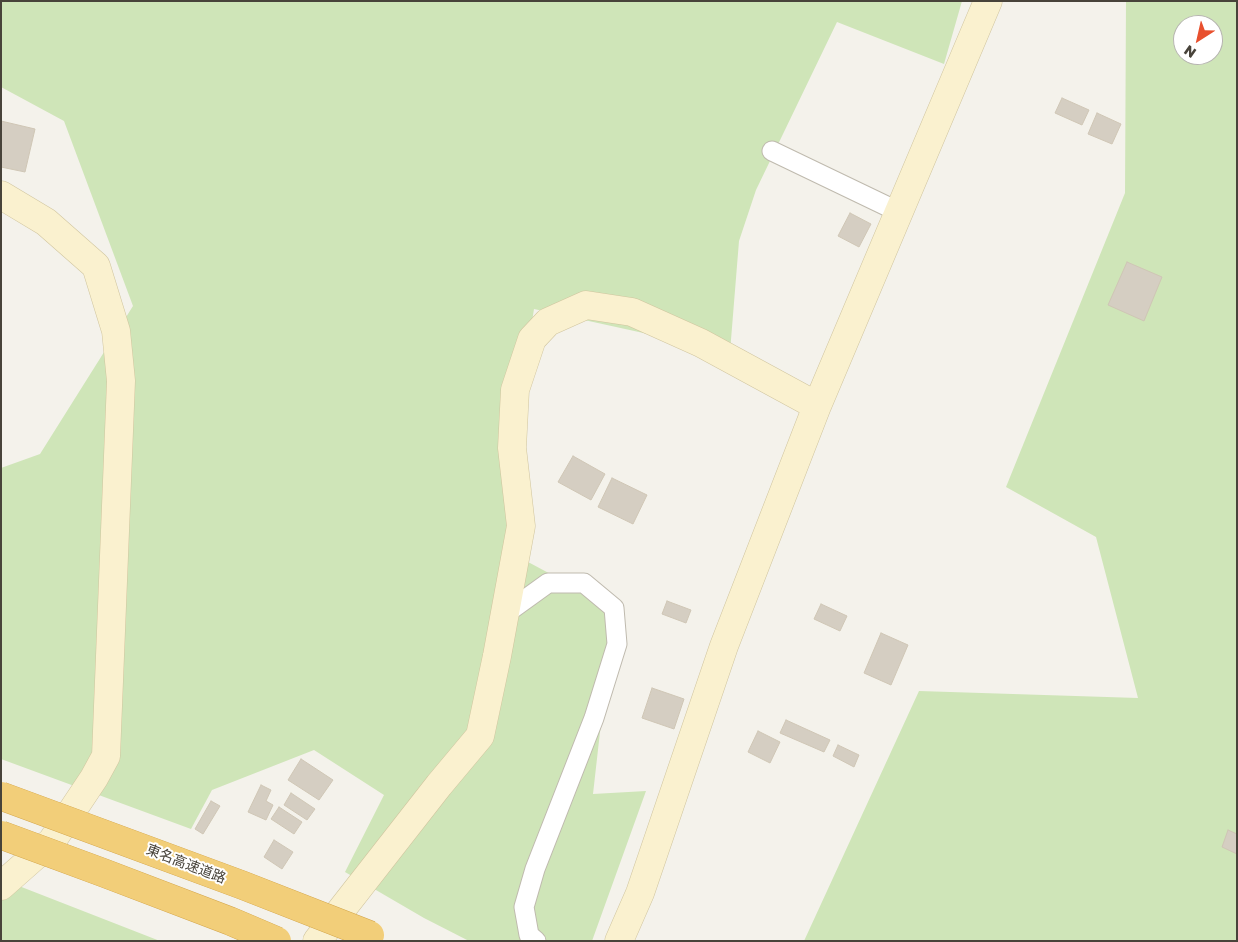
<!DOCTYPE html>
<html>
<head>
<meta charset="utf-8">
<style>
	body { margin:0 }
	#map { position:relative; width:1238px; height:942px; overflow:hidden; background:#f4f2eb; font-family:"Golos Text",sans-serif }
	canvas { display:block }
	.frame { position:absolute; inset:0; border:2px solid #48433a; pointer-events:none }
	.north { position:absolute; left:1173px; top:15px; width:50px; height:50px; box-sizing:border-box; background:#fff; border:1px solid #b6b4b0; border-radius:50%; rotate:215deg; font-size:14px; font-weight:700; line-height:20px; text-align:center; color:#48433a }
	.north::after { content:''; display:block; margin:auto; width:18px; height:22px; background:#e8502e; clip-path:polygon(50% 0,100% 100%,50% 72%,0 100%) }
</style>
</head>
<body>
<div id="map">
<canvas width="1238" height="942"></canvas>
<div class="frame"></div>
<div class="north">N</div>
</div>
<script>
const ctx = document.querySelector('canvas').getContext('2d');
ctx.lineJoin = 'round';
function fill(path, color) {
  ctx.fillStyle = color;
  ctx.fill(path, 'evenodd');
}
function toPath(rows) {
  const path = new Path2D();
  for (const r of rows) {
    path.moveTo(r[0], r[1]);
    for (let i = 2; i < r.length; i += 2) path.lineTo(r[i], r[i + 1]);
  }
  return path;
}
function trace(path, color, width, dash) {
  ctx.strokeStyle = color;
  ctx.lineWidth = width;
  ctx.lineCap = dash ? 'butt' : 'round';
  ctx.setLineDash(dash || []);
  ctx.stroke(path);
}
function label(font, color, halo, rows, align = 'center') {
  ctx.font = font + ' "Golos Text","Noto Sans JP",sans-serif';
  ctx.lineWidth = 4;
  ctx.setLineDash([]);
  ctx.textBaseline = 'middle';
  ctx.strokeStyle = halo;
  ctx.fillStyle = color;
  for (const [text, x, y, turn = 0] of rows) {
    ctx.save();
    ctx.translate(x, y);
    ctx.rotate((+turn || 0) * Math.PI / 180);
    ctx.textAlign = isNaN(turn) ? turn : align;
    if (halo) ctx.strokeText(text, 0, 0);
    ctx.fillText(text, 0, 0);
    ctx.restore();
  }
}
fill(toPath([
	[1,1,962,1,944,64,837,22,756,190,739,241,730,352,534,309,512,448,515,555,614,608,593,794,646,791,592,941,469,941,424,918,345,872,384,795,314,750,212,790,191,829,1,759,1,468,40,454,133,306,64,121,1,87],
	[1126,1,1237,1,1237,941,804,941,919,691,1138,698,1096,537,1006,487,1125,193],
	[1183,25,1213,25,1213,55,1183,55],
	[1,879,160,941,1,941]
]), '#cfe5b8');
const building = toPath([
	[1062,98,1089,110,1082,125,1055,113,1062,98],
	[1097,113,1121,124,1112,144,1088,134,1097,113],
	[1,121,35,129,25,172,1,167,1,121],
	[850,213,871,224,859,247,838,236,850,213],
	[1127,262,1162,277,1144,321,1108,305,1127,262],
	[573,456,605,474,591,500,558,482,573,456],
	[612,478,647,495,633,524,598,507,612,478],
	[667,601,691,610,686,623,662,614,667,601],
	[821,604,847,616,840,631,814,619,821,604],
	[881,633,908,645,891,685,864,673,881,633],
	[652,688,684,699,674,729,642,718,652,688],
	[786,720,830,740,824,752,780,733,786,720],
	[758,731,780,742,770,763,748,752,758,731],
	[838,745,859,755,854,767,833,756,838,745],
	[301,759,333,780,319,800,288,780,301,759],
	[261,785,271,790,266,801,273,805,266,820,248,812,261,785],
	[291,793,315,809,307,820,284,805,291,793],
	[211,801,220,806,203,834,195,829,211,801],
	[279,807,302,822,294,834,271,819,279,807],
	[1228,830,1237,834,1237,854,1222,847,1228,830],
	[274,840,293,852,282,869,264,857,274,840]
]);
fill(building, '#d5cec2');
trace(building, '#cfc6b5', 1);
const street = toPath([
	[772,151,899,212],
	[505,614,548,583,584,583,614,608,617,644,594,718,535,869,524,907,529,935,536,941]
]);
const secondary = toPath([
	[1,195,46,222,96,266,116,331,121,381,106,756,94,778,52,841,1,886],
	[317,941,439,785,480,736,497,656,521,526,512,448,515,390,532,339,548,322,586,305,632,312,701,343,817,406],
	[619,941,640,893,724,646,817,406,988,1]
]);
trace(street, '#bfbaae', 21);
trace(secondary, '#d0c59f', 29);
trace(street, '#fff', 19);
trace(secondary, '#faf1cf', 28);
const highwayBridge = toPath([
	[1,796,242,885,370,935],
	[1,835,104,873,230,921,277,941]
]);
trace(highwayBridge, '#d1a349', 29, []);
trace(highwayBridge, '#f2ce79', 28);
label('14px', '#48433a', '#fff', [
	["東名高速道路",186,864,21]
]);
</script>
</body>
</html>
